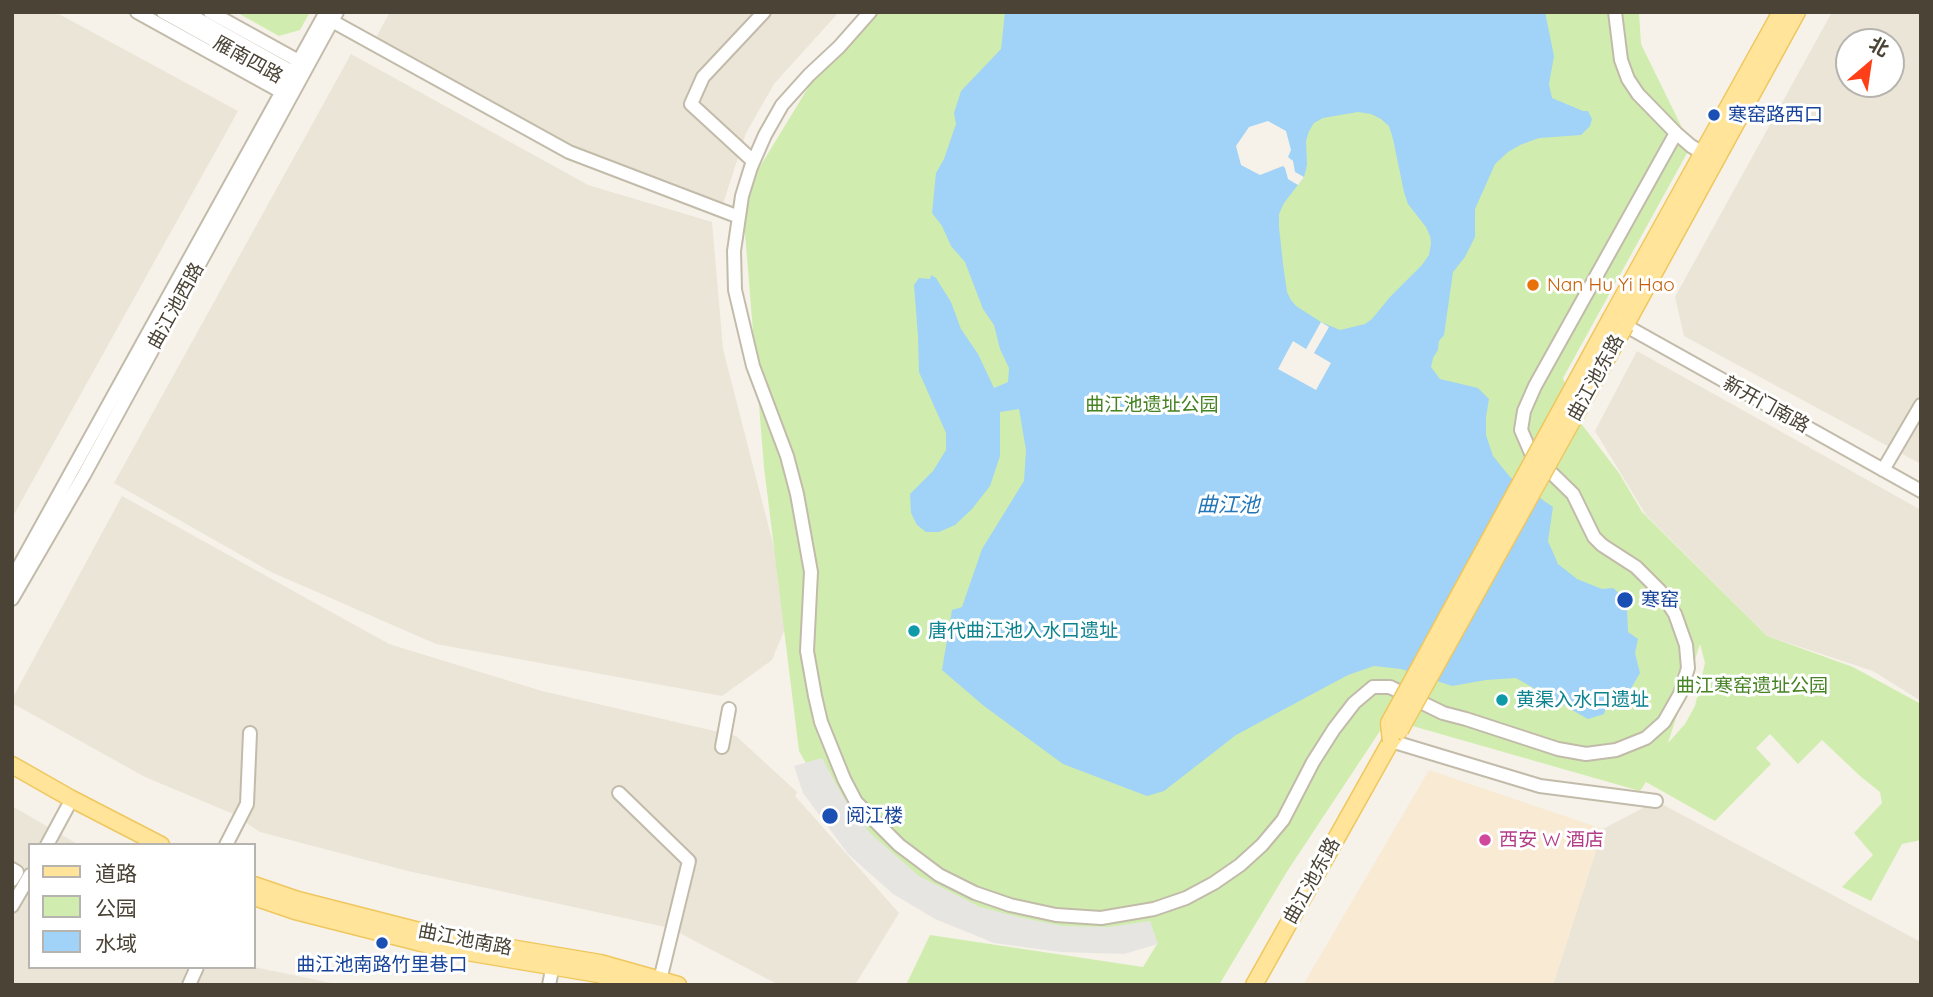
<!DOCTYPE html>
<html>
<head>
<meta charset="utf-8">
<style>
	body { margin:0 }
	#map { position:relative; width:1933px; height:997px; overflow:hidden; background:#f6f2e9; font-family:Quicksand,"Noto Sans SC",sans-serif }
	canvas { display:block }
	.frame { position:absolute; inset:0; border:14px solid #4a4336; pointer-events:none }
	.legend { position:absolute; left:28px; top:843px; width:228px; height:126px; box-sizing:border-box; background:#fff; border:2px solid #b7b4af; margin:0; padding:9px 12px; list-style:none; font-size:21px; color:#4a4336 }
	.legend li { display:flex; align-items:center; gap:14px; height:35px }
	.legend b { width:35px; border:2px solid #b7b4af }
	.north { position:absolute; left:1835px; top:28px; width:70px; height:70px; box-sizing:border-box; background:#fff; border:2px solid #b7b4af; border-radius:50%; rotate:29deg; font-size:19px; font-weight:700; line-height:28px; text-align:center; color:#4a4336 }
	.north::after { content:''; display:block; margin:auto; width:24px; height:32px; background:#ff3f17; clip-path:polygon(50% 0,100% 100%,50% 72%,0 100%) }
</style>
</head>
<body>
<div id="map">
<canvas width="1933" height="997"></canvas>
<div class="frame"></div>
<ul class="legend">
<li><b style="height:9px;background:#ffe499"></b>道路</li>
<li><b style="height:19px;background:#d0edaf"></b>公园</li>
<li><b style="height:19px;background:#a1d2f7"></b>水域</li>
</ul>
<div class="north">北</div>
</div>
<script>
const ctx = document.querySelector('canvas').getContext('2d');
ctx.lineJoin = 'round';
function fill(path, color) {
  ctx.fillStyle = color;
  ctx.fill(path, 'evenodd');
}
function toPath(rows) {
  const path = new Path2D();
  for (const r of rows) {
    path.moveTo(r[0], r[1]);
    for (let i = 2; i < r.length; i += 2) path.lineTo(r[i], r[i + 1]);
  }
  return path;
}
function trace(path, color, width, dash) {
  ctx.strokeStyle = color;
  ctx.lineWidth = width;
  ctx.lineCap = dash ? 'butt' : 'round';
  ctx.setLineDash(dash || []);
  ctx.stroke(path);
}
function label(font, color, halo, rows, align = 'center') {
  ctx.font = font + ' Quicksand,"Noto Sans SC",sans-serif';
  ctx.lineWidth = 6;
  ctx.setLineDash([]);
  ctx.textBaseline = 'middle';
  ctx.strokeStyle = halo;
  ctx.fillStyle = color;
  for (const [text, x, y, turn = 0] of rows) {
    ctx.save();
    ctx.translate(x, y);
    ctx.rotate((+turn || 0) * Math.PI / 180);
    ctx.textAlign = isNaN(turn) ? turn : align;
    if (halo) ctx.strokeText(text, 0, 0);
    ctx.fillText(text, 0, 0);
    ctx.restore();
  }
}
fill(toPath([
	[12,12,55,12,238,111,12,518],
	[390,12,839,12,774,84,746,133,721,210,569,152,373,43],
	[1832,12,1921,12,1921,464,1684,336,1675,297],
	[1849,42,1891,42,1891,84,1849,84],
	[351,54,588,185,712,222,723,349,791,614,772,660,722,696,436,644,271,572,114,483],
	[1637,351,1921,510,1921,701,1873,671,1767,636,1646,515,1595,431],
	[122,496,389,644,542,691,736,736,797,792,795,796,899,913,855,985,779,985,670,928,408,871,260,832,231,813,145,777,12,703,12,699],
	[1656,801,1921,942,1921,985,1553,985,1603,829],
	[12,806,79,845,30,845,30,967,254,967,341,985,12,985]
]), '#eae5d7');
fill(toPath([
	[1429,770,1603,829,1553,985,1303,985]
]), '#f9ead3');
fill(toPath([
	[236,12,310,12,300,30,279,36],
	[866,12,1639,12,1641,44,1691,146,1563,378,1580,422,1619,473,1642,512,1767,636,1853,667,1921,704,1921,840,1902,844,1871,901,1842,887,1873,855,1854,833,1882,803,1880,792,1860,776,1822,740,1798,764,1770,734,1756,748,1771,764,1715,821,1646,782,1640,791,1388,719,1288,870,1219,985,906,985,930,935,1143,967,1157,944,979,937,867,871,799,751,764,467,742,196,825,60],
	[1700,644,1705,663,1695,706,1685,724,1668,743]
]), '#d0edaf');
fill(toPath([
	[822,758,842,795,870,833,919,876,980,907,1018,917,1063,926,1109,927,1150,921,1158,944,1124,954,1060,952,994,943,935,919,893,894,848,854,803,793,794,766]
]), '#e7e5e1');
fill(toPath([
	[1005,12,1545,12,1554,56,1549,84,1552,98,1583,111,1588,111,1592,119,1590,126,1581,135,1539,138,1520,145,1508,152,1495,164,1475,209,1475,237,1465,257,1453,272,1444,335,1439,341,1438,350,1433,358,1431,367,1440,379,1478,388,1489,399,1486,417,1486,435,1493,456,1510,477,1553,507,1548,541,1558,564,1577,579,1602,589,1613,588,1620,594,1627,609,1628,632,1638,639,1635,653,1640,673,1623,702,1610,707,1606,707,1604,714,1588,719,1516,678,1486,680,1452,686,1401,669,1374,666,1348,675,1236,735,1164,791,1147,796,1063,764,984,706,942,670,952,610,962,607,982,549,1024,481,1026,450,1019,409,1000,412,1000,456,990,486,972,509,955,525,939,532,926,532,917,525,911,513,910,494,933,471,946,450,946,433,919,372,918,336,914,285,919,278,930,279,931,275,936,278,951,302,961,329,978,354,994,388,1008,382,1009,368,1000,349,994,325,983,309,965,262,951,246,942,226,932,213,936,173,944,159,956,124,954,113,961,91,1001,49],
	[1358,112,1371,114,1381,119,1389,126,1393,139,1404,192,1408,204,1426,227,1430,236,1431,243,1429,255,1422,265,1390,297,1372,319,1365,324,1340,330,1321,322,1296,306,1291,300,1287,292,1283,264,1279,227,1279,214,1284,203,1304,177,1307,165,1306,141,1309,131,1314,123,1323,118]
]), '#a1d2f7');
fill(toPath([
	[1268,121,1286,131,1291,150,1288,157,1293,161,1295,172,1304,177,1298,185,1288,179,1285,168,1283,166,1260,175,1241,165,1236,146,1249,127],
	[1321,322,1329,327,1314,353,1331,363,1316,390,1278,369,1293,341,1306,349]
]), '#f6f2e9');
const minor = toPath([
	[137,12,287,95],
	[163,12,294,85],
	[185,12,298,75],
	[210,12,304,64],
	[870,12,839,47,809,75,782,105,765,135,751,167,742,196,734,251,735,290,753,366,787,456,797,494,811,572,807,651,815,696,821,722,844,779,856,802,899,845,939,875,975,893,1010,905,1056,915,1101,918,1154,909,1186,898,1214,883,1240,865,1262,845,1283,820,1313,762,1334,729,1354,703,1373,687,1390,687,1443,713,1466,719,1558,749,1586,754,1616,750,1646,738,1664,722,1680,694,1688,668,1686,645,1675,614,1660,591,1636,567,1602,545,1594,537,1573,494,1531,453,1521,430,1524,411,1535,386,1676,133],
	[1615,12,1621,60,1628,79,1638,94,1676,133,1691,146,1708,156],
	[332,21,569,152,739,217],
	[753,161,691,104,703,77,764,12],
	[1619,322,1921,491],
	[1883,470,1921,405],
	[12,579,326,12],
	[12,599,84,475,337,12],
	[1391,741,1540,786,1656,801],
	[722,747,729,709],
	[619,793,689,861,660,980],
	[47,845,67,808],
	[226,845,247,804,250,733],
	[12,869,17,872,12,880],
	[12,906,30,875],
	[189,985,197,967],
	[549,985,554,960]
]);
const major = toPath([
	[1611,318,1781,12],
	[1625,326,1797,12],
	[12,765,70,798,161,845],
	[254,885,298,900,439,936,600,963,678,985],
	[254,897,295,911,437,947,598,974,637,985],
	[1254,985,1391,741,1398,732]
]);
trace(minor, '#c2bbaa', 16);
trace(major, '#efc75e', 19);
trace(minor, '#fff', 12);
trace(major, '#ffe499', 16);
const majorBridge = toPath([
	[1400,730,1625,326],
	[1391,741,1389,723,1611,318]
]);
trace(majorBridge, '#efc75e', 19, []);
trace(majorBridge, '#ffe499', 16);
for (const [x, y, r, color] of [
	[1714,115,7,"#1a4fb4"],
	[1533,285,7,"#e8710a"],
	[1625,600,9,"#1a4fb4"],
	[914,631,7,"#0f9aa8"],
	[1502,700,7,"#0f9aa8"],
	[830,816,9,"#1a4fb4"],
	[1485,840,7,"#d1479c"],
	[382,943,7,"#1a4fb4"]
]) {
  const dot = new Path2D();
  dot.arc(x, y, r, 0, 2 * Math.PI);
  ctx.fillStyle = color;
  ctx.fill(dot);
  trace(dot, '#fff', 2.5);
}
label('19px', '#4a4336', '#fff', [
	["雁南四路",248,60,29],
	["曲江池西路",176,306,-61],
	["曲江池东路",1596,378,-61],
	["新开门南路",1766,405,29],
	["曲江池东路",1312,881,-61],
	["曲江池南路",465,940,11]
]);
label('19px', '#164399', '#fff', [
	["寒窑路西口",1728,115],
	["寒窑",1641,600],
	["阅江楼",846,816],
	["曲江池南路竹里巷口",382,965,"center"]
], 'left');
label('19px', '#c56008', '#fff', [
	["Nan Hu Yi Hao",1547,285]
], 'left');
label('19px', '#458323', '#fff', [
	["曲江池遗址公园",1152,405],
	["曲江寒窑遗址公园",1752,686]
]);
label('19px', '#0d838f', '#fff', [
	["唐代曲江池入水口遗址",928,631],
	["黄渠入水口遗址",1516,700]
], 'left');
label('19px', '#b23c85', '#fff', [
	["西安 W 酒店",1499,840]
], 'left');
label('italic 21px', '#2376b8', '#fff', [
	["曲江池",1228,506]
]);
</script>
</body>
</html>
